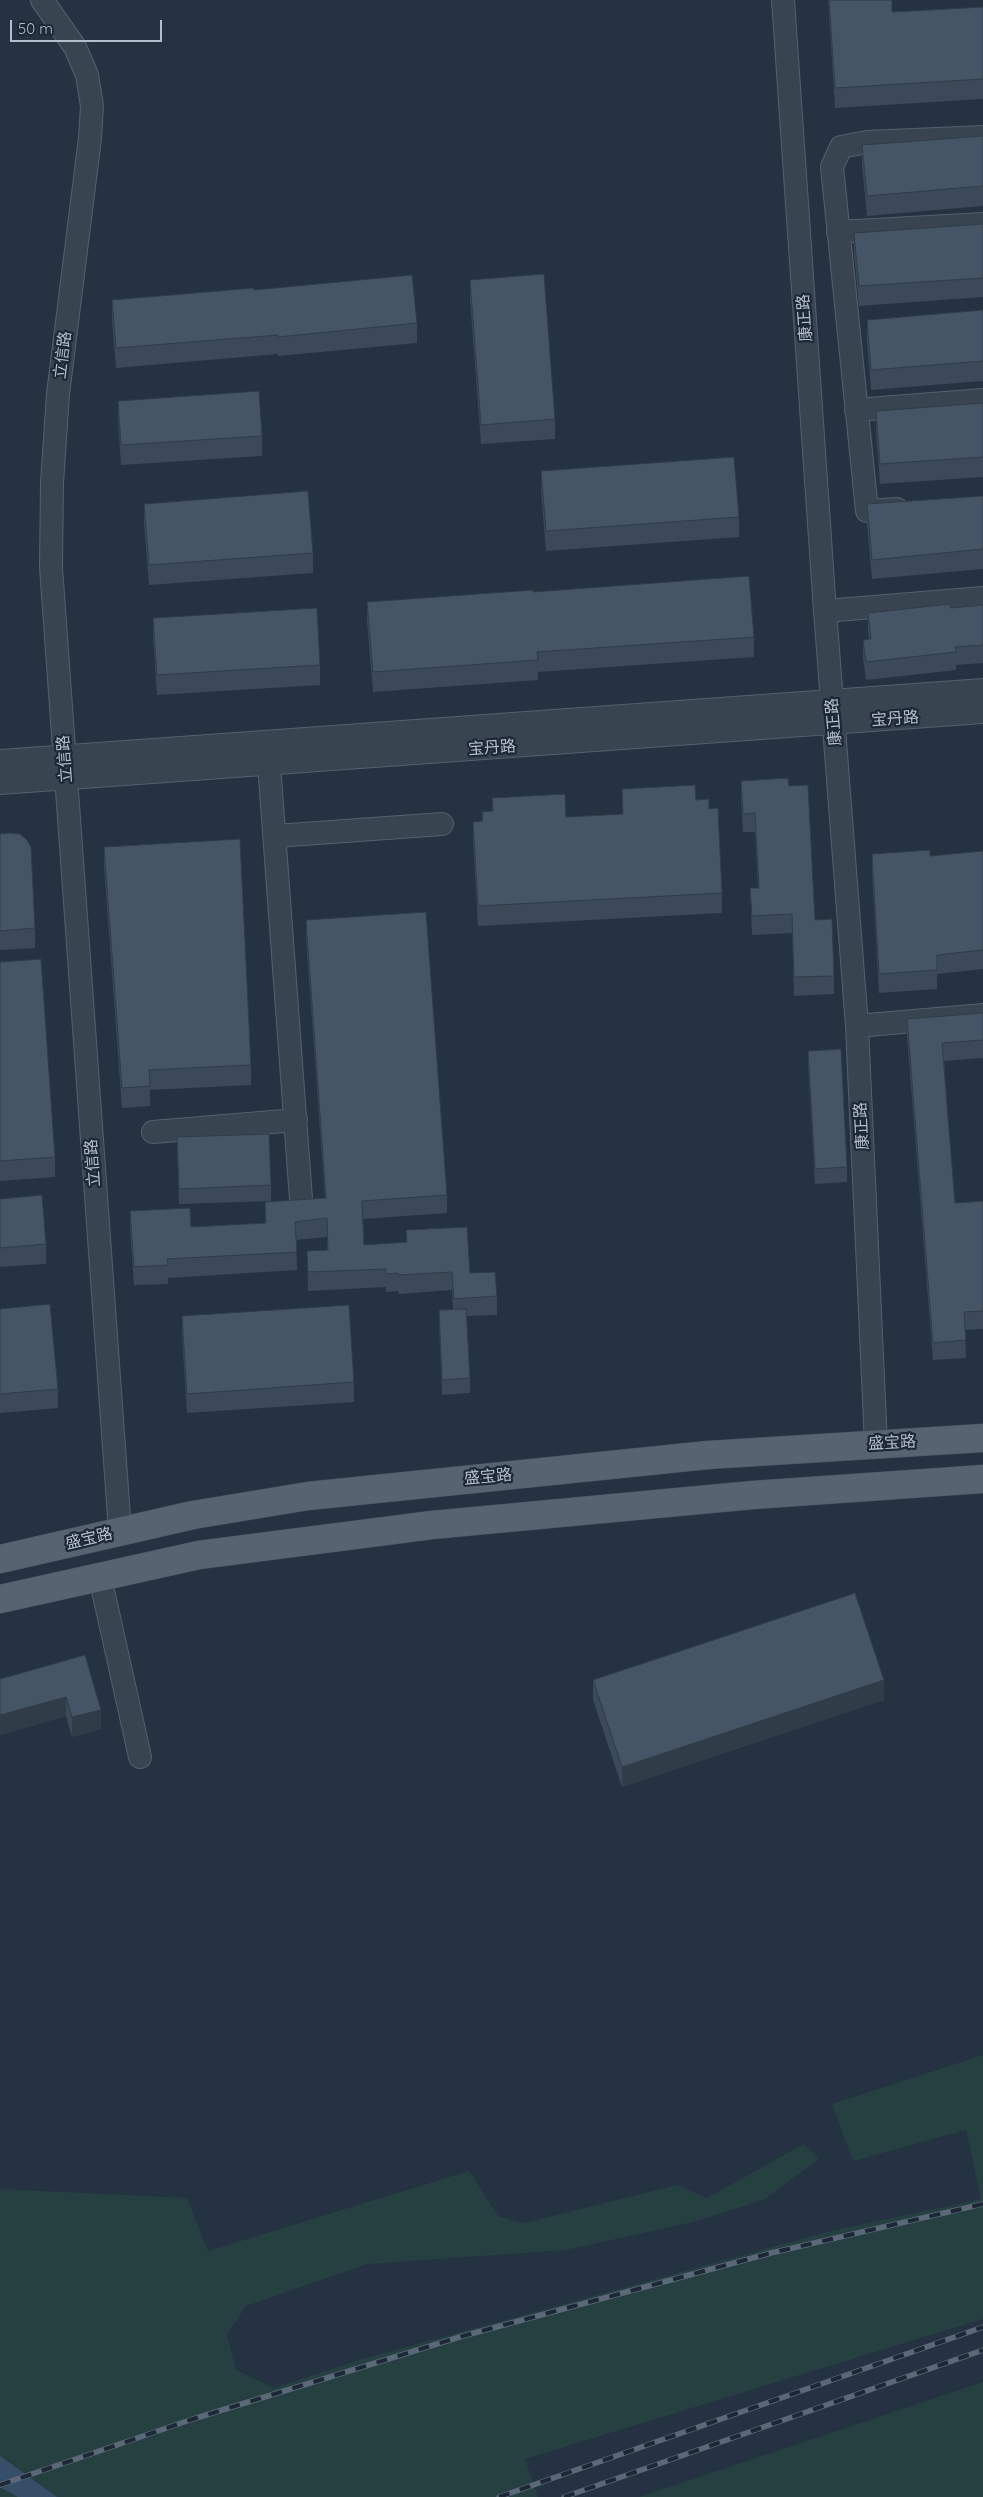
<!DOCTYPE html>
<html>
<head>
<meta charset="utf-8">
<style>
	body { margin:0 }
	#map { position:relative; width:983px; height:2497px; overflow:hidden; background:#243241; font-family:Quicksand,sans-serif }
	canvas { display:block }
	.scale { position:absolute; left:10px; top:20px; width:152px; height:22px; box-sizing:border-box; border:2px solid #b5bfcb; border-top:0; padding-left:6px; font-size:15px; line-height:18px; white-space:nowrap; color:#b5bfcb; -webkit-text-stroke:4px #1d2836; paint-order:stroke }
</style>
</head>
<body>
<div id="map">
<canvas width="983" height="2497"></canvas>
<div class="scale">50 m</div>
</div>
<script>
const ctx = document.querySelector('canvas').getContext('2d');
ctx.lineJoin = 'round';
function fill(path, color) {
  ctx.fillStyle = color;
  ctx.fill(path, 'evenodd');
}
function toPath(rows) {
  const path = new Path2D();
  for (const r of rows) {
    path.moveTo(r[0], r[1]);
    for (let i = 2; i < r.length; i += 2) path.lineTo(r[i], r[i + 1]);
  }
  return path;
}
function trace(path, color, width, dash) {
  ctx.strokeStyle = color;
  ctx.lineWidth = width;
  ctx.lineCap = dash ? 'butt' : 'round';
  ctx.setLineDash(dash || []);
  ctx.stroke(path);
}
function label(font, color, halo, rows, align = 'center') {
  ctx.font = font + ' Quicksand,"Noto Sans SC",sans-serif';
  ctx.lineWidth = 4.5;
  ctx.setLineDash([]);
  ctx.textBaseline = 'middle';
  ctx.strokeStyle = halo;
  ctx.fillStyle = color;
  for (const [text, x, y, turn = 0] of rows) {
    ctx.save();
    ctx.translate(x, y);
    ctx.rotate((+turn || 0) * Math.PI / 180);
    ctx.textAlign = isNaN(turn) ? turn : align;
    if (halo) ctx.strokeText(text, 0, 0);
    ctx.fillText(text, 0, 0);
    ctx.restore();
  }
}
fill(toPath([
	[983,2055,983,2319,525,2459,538,2497,0,2497,0,2189,187,2198,208,2251,469,2171,499,2217,524,2223,677,2185,707,2198,804,2144,819,2159,763,2200,693,2222,566,2250,367,2264,246,2306,227,2335,236,2370,274,2388,366,2358,831,2231,981,2199,966,2130,853,2161,832,2104],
	[983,2382,983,2497,639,2497]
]), '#264042');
fill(toPath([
	[0,2456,57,2497,18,2497,0,2487]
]), '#374e69');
const minor = toPath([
	[42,0,75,47,87,75,92,106,90,138,58,394,52,483,51,567,120,1531],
	[783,0,825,611,857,1026,876,1444],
	[838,232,983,224],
	[856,410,983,400],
	[897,509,867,511,832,167,841,147,867,142,983,137],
	[825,611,983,598],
	[0,761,983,690],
	[269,764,301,1199],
	[0,783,983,712],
	[276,836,442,824],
	[857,1026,983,1015],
	[153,1132,296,1120],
	[100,1577,140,1757]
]);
const major = toPath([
	[0,1559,193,1515,308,1496,708,1455,983,1438],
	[0,1599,199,1555,432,1525,753,1495,983,1479]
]);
trace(minor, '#56616e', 24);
trace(major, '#454f5d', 29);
trace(minor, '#394451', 22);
trace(major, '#576371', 28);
const rail = toPath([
	[0,2485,193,2419,463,2336,771,2253,983,2204],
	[499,2497,983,2327],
	[564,2497,983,2350]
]);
trace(rail, '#5b6878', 5.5);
trace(rail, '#1d2836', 4, [11]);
fill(toPath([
	[828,0,892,0,892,12,983,7,983,99,835,108],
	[983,136,983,206,867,216,862,165,862,145],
	[983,224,983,297,859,306,854,253,854,233],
	[470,280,555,419,555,439,481,444,470,300],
	[254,290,417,323,417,343,278,356,278,354,116,368,112,320,112,300],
	[983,310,983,381,871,390,867,340,867,320],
	[118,401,262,436,262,456,121,465,118,420],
	[983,403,983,477,880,484,876,431,876,411],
	[541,471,739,517,739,537,546,551,541,491],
	[983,496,983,569,872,579,867,524,867,504],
	[144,504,313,553,313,573,149,585,144,523],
	[533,592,754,637,754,657,538,672,538,680,373,692,367,621,367,602],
	[983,605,983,663,956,665,956,670,866,680,863,658,863,640,869,639,868,631,868,613],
	[153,618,320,665,320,685,157,695,153,638],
	[741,781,789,786,815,920,834,976,834,994,794,996,792,933,752,935,750,888,758,888,755,832,743,832,741,799],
	[622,789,696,800,709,809,722,893,722,913,478,926,473,841,473,822,482,821,482,812,492,811,492,798,566,817,622,814],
	[0,834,35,928,35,948,0,950],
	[104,847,251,1065,251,1085,150,1090,150,1106,122,1108,104,867],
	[983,851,983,969,937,974,937,989,879,993,872,873,872,854,930,856],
	[306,920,447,1195,447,1213,363,1219,364,1245,406,1242,406,1230,470,1273,497,1296,497,1315,467,1316,470,1378,470,1393,442,1395,439,1326,439,1310,453,1310,452,1290,399,1294,398,1291,386,1292,386,1287,308,1291,307,1251,327,1250,327,1237,296,1240,297,1270,168,1278,168,1284,134,1285,130,1230,130,1211,191,1227,265,1223,265,1202,325,1198,306,939],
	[0,962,55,1157,55,1177,0,1181],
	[983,1013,983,1058,944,1061,955,1203,983,1201,983,1329,965,1330,966,1358,933,1360,907,1037,907,1019],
	[808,1051,847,1167,847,1182,815,1184,808,1066],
	[177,1137,271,1185,271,1201,179,1204],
	[0,1199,46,1244,46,1264,0,1267],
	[0,1309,58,1389,58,1408,0,1413],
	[182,1316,354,1382,354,1402,187,1413,182,1336],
	[85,1655,101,1729,72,1737,66,1716,0,1735,0,1679],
	[593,1680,884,1700,622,1787,593,1700]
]), '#3b4958');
fill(toPath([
	[884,1680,884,1700,622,1787,622,1767],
	[66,1697,66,1716,0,1735,0,1715],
	[101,1710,101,1729,72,1737,72,1717]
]), '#303c47');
const building = toPath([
	[829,0,892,0,892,12,983,7,983,79,835,88,829,0],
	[983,136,983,186,867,196,862,145,983,136],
	[983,224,983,278,859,286,854,233,983,224],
	[544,274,555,419,481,425,470,280,544,274],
	[412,275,417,323,278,337,278,335,116,348,112,300,254,288,254,290,412,275],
	[983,310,983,361,871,370,867,320,983,310],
	[259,391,262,436,121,445,118,401,259,391],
	[983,403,983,457,880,464,876,411,983,403],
	[734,457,739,517,546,531,541,471,734,457],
	[308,491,313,553,149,565,144,504,308,491],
	[983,496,983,549,872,560,867,504,983,496],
	[749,576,754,637,537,652,538,660,373,672,367,602,533,590,533,592,749,576],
	[950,604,951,608,983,605,983,645,955,647,956,652,866,662,863,640,871,639,868,613,950,604],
	[317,608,320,665,157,675,153,618,317,608],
	[788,778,789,786,808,785,815,920,832,919,834,976,794,977,792,914,752,916,750,888,759,888,755,813,743,814,741,781,788,778],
	[695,785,696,800,709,799,709,809,718,808,722,893,478,906,473,822,483,821,482,812,493,811,492,798,565,794,566,817,623,814,622,789,695,785],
	[9,833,20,834,27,840,31,847,35,928,0,931,0,834,9,833],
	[240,839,251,1065,149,1070,150,1086,122,1088,104,847,240,839],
	[930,850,930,856,983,851,983,950,937,955,937,970,879,974,872,854,930,850],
	[426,912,447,1195,362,1201,364,1245,407,1242,406,1230,467,1227,470,1273,495,1272,497,1296,454,1299,452,1272,399,1275,398,1273,386,1274,386,1269,308,1272,307,1251,328,1250,327,1218,295,1222,297,1252,167,1259,168,1265,134,1267,130,1211,190,1208,191,1227,266,1223,265,1202,326,1198,306,920,426,912],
	[41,959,55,1157,0,1161,0,962,41,959],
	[983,1013,983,1040,942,1043,955,1203,983,1201,983,1311,964,1312,966,1340,933,1343,907,1019,983,1013],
	[841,1049,847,1167,815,1169,808,1051,841,1049],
	[269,1134,271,1185,179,1189,177,1137,269,1134],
	[42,1195,46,1244,0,1248,0,1199,42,1195],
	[50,1304,58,1389,0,1394,0,1309,50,1304],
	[349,1305,354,1382,187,1394,182,1316,349,1305],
	[466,1309,470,1378,442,1380,439,1310,466,1309],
	[855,1593,884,1680,622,1767,593,1680,855,1593],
	[85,1655,101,1710,72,1717,66,1697,0,1715,0,1679,85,1655]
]);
fill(building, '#455566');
trace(building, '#303c47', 1);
label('16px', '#b5bfcb', '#1d2836', [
	["康正路",805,318,-94],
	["立信路",63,355,-83],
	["宝丹路",895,719,-4],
	["康正路",834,722,-95],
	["宝丹路",492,748,-4],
	["立信路",65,759,-94],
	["康正路",862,1126,-93],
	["立信路",93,1163,-94],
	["盛宝路",892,1443,-3],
	["盛宝路",488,1477,-5],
	["盛宝路",89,1539,-13]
]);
</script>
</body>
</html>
